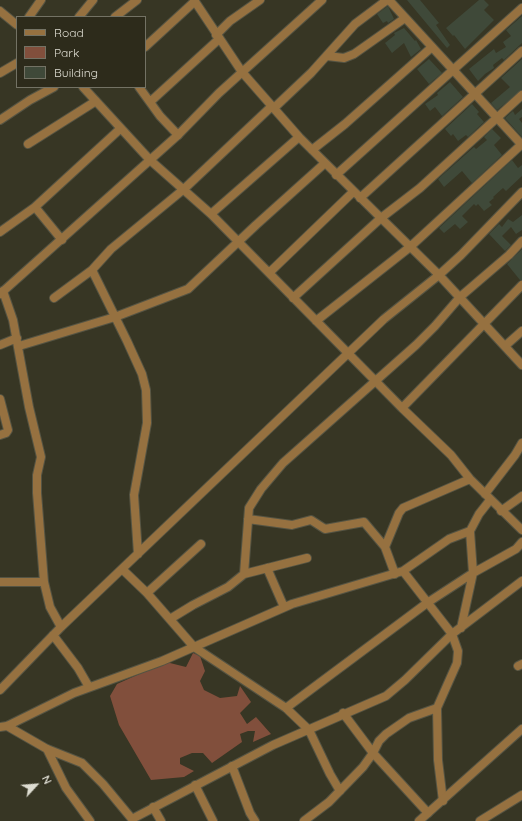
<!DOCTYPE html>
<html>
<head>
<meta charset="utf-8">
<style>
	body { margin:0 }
	#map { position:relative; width:522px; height:821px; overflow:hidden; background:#373624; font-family:Quicksand,sans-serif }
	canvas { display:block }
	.legend { position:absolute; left:16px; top:16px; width:130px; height:72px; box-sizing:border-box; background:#2d2b1b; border:1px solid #737264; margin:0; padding:5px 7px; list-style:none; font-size:12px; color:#dddcd1 }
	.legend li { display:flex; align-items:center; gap:8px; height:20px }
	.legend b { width:20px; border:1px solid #737264 }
	.north { position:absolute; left:16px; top:765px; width:40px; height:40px; -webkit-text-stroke:3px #2d2b1b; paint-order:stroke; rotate:64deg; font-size:11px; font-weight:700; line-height:16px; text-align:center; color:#dddcd1 }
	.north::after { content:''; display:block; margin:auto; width:14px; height:18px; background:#dddcd1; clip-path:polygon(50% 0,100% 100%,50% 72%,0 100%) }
</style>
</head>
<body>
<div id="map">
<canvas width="522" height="821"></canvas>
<ul class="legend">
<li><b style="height:5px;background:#967140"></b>Road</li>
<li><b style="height:11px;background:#814f3c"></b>Park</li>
<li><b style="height:11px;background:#3f4939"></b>Building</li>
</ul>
<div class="north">N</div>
</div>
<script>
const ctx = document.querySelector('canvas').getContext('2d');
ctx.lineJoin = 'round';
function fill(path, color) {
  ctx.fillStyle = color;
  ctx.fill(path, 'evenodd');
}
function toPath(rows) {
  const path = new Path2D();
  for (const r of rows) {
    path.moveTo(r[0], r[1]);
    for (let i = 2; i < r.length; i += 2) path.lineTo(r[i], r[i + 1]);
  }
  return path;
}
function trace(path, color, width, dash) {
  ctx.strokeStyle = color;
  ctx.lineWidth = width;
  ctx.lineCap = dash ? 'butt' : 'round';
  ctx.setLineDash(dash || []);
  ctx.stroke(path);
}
fill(toPath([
	[193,653,200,656,205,671,200,681,204,690,220,698,237,696,240,686,251,702,240,713,247,724,256,717,271,734,253,742,255,731,248,731,240,734,242,742,212,763,203,753,192,753,180,758,180,764,194,771,184,777,151,780,119,725,110,696,117,684,166,662,186,667]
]), '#814f3c');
fill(toPath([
	[407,0,420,0,439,23,436,25,450,45,447,48],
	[479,0,484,0,489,5,484,10,494,20,465,49,454,35,453,36,446,28],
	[388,6,394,19,388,23,387,21,383,23,377,14],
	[522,16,522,43,506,58,504,60,502,58,493,65,494,68,485,74,478,81,469,69,494,49,496,53,506,47,503,42,511,36,506,30],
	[404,28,415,41,416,40,421,49,411,57,404,43,392,53,385,43,395,35,394,33],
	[429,59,442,73,429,84,417,69],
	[522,59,522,90,497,110,491,103,510,87,501,78],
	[450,82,463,97,442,116,435,107,430,111,425,104,438,95,437,93],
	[472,104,479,112,477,114,484,122,468,137,466,135,458,141,453,134,451,136,445,129],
	[522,109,522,117,519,119,522,123,522,137,505,118,513,111,515,115],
	[492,129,501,138,494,145,502,155,472,183,462,171,444,187,438,179,474,147,476,149,487,140,484,137],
	[512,160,518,168,522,165,522,176,506,191,503,188,493,197,494,198,489,202,492,205,484,211,478,204,476,206,474,204,462,216,468,222,460,229,455,224,444,233,439,228],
	[522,215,522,230,516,234,511,227,502,236,511,245,505,251,489,234,499,224,502,227,508,219,513,222],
	[522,249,522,280,520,280,507,264]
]), '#3f4939');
const minor = toPath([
	[194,0,242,72,299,137,381,218,420,188,522,95],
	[389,0,522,145],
	[0,11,17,25],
	[29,17,41,0],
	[79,17,93,0],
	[115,17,137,0],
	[216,35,230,21,260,0],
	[145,47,194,2],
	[327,56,344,58,354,54,405,18],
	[0,73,17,63],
	[83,87,150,160,211,214,402,408,451,455,470,479,522,530],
	[139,87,160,116,178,135],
	[150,102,219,39],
	[274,108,311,73,355,24,387,0],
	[0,120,30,100,54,87],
	[28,144,96,101],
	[312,150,345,124,432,47],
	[336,175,522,8],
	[360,198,522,51],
	[211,214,299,137],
	[0,232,35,207],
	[62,240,35,207,120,129],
	[92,270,127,341,142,374,146,390,147,423,134,495,138,554],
	[270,272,353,192],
	[3,291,13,320,29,407,41,457,37,475,37,493,44,582,50,607,61,627],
	[54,298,92,270,111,249,184,189,272,106],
	[293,298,381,218,439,275,522,365],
	[316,321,410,247,522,144],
	[0,345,17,338],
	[19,346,115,317,188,289,256,225,325,163],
	[505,346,522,331],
	[0,399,8,430,6,433,0,435],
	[402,408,522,285],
	[485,494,515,455,522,443],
	[501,511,522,496],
	[248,519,292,525,311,520,325,529,364,522,385,547],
	[267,568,284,607],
	[122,569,147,593,194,647,286,708,309,730,330,774,340,791],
	[403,571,452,634,458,651,457,663,437,708,438,760,443,801],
	[244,574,249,508,261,489,283,463,416,345,435,326,460,297,509,255,522,241],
	[395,574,385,547,399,513,403,508,470,479],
	[0,582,44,582],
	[147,593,201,544],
	[170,619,193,605,228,587,244,574,307,558],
	[461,628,473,573,470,531,479,514,490,500],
	[53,635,78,668,89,687],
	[518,666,522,664],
	[0,690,61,627,384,319,439,275,461,255,522,192],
	[286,708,427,603,473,573,516,549,522,542],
	[343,713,373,753,428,813],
	[7,726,47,749,82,763,103,784,132,819,273,745,386,696,405,680,452,634,522,581],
	[0,727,7,726,74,693,162,661,292,604,403,571,449,539,470,531],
	[47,749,66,788,90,821],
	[232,766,250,813,255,821],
	[195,785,213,821],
	[153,807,161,821],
	[304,821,329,802,363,767,373,753,379,741,386,734,409,718,437,708],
	[480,821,522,795]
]);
const tertiary = toPath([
	[0,294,178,135,219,93,322,0],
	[419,821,522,729]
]);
trace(minor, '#555443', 10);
trace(tertiary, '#555443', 10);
trace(minor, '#967140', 8);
trace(tertiary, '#967140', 8);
</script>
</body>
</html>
